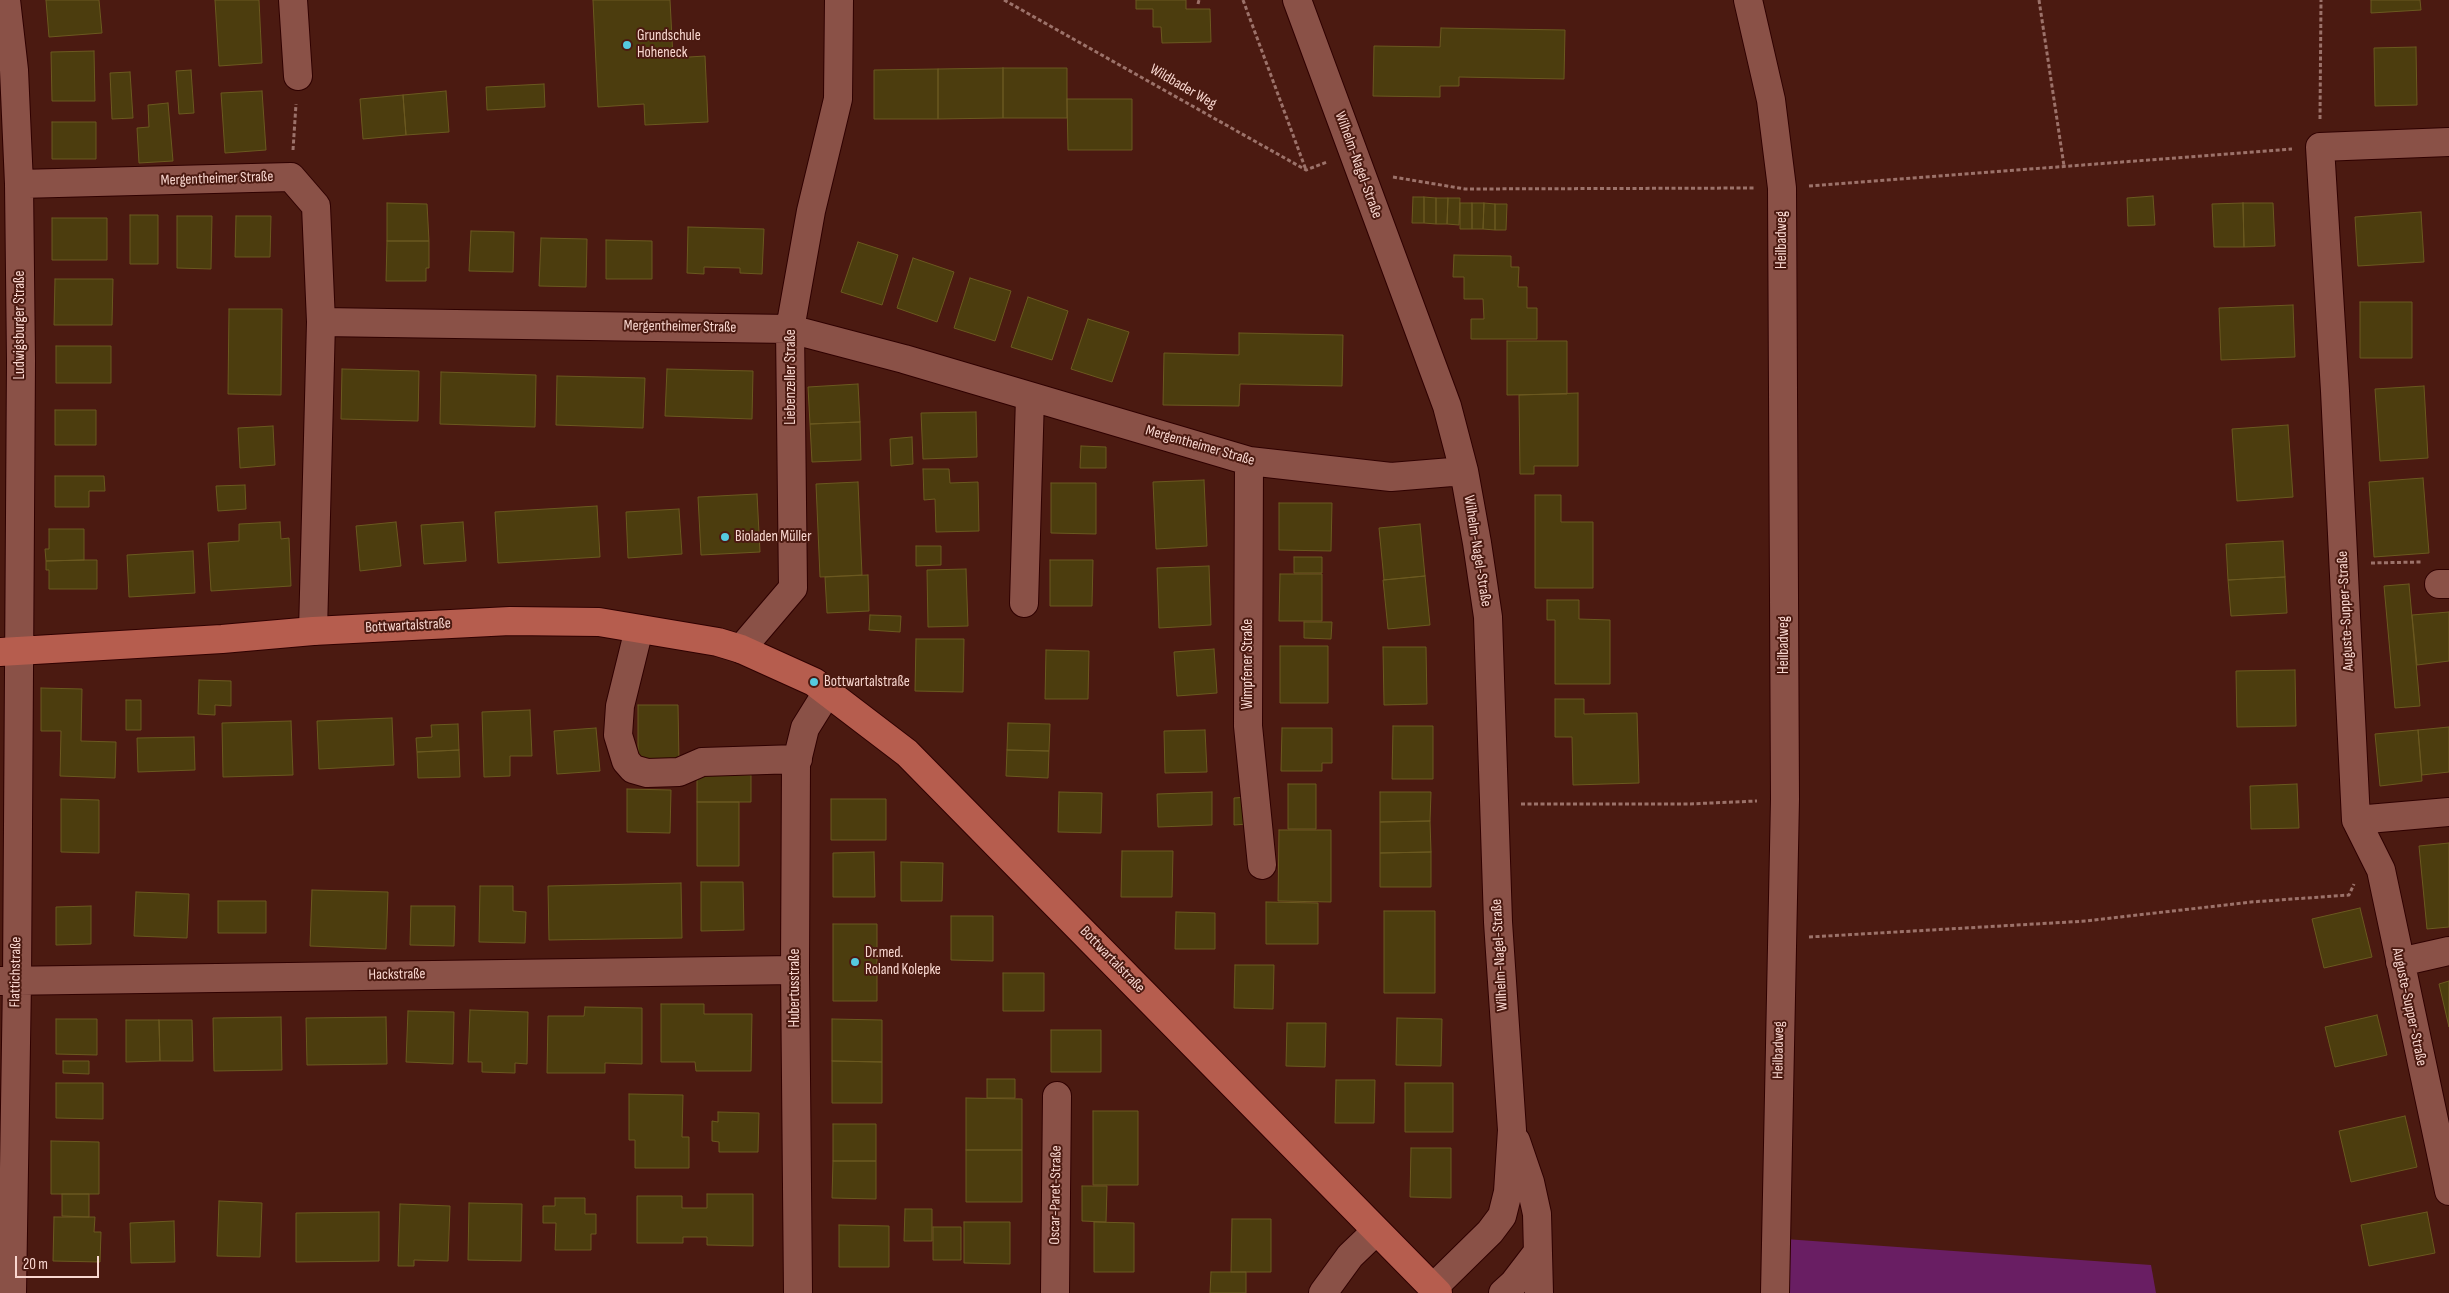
<!DOCTYPE html>
<html>
<head>
<meta charset="utf-8">
<style>
	body { margin:0 }
	#map { position:relative; width:2449px; height:1293px; overflow:hidden; background:#4b1a11; font-family:"Sofia Sans Condensed",sans-serif }
	canvas { display:block }
	.scale { position:absolute; left:15px; top:1256px; width:84px; height:22px; box-sizing:border-box; border:2px solid #f9d7d0; border-top:0; padding-left:6px; font-size:15px; line-height:18px; white-space:nowrap; color:#f9d7d0; -webkit-text-stroke:4px #4b1a11; paint-order:stroke }
</style>
</head>
<body>
<div id="map">
<canvas width="2449" height="1293"></canvas>
<div class="scale">20 m</div>
</div>
<script>
const ctx = document.querySelector('canvas').getContext('2d');
ctx.lineJoin = 'round';
function fill(path, color) {
  ctx.fillStyle = color;
  ctx.fill(path, 'evenodd');
}
function toPath(rows) {
  const path = new Path2D();
  for (const r of rows) {
    path.moveTo(r[0], r[1]);
    for (let i = 2; i < r.length; i += 2) path.lineTo(r[i], r[i + 1]);
  }
  return path;
}
function trace(path, color, width, dash) {
  ctx.strokeStyle = color;
  ctx.lineWidth = width;
  ctx.lineCap = dash ? 'butt' : 'round';
  ctx.setLineDash(dash || []);
  ctx.stroke(path);
}
function label(font, color, halo, rows, align = 'center') {
  ctx.font = font + ' "Sofia Sans Condensed",sans-serif';
  ctx.lineWidth = 4;
  ctx.setLineDash([]);
  ctx.textBaseline = 'middle';
  ctx.strokeStyle = halo;
  ctx.fillStyle = color;
  for (const [text, x, y, turn = 0] of rows) {
    ctx.save();
    ctx.translate(x, y);
    ctx.rotate((+turn || 0) * Math.PI / 180);
    ctx.textAlign = isNaN(turn) ? turn : align;
    if (halo) ctx.strokeText(text, 0, 0);
    ctx.fillText(text, 0, 0);
    ctx.restore();
  }
}
fill(toPath([
	[1785,1239,2151,1265,2156,1293,1785,1293]
]), '#691e63');
const building = toPath([
	[46,0,99,0,102,33,49,37,46,0],
	[215,0,259,0,262,63,219,66,215,0],
	[593,0,670,0,673,58,705,56,708,122,645,125,644,104,598,107,593,0],
	[1136,0,1186,0,1186,9,1210,9,1211,42,1162,43,1161,27,1153,27,1153,9,1136,9,1136,0],
	[2371,0,2420,0,2421,10,2371,13,2371,0],
	[1441,28,1565,30,1564,79,1459,77,1459,86,1440,86,1440,97,1373,96,1374,46,1440,47,1441,28],
	[2416,47,2417,105,2375,106,2374,48,2416,47],
	[94,51,95,101,52,101,51,52,94,51],
	[1003,68,1067,68,1067,118,1003,118,1003,68],
	[1003,68,1003,118,938,119,938,69,1003,68],
	[938,69,938,119,874,119,874,70,938,69],
	[191,70,194,113,179,114,176,71,191,70],
	[130,72,133,118,112,119,110,73,130,72],
	[544,84,545,107,487,110,486,87,544,84],
	[262,91,266,150,225,153,221,93,262,91],
	[446,91,449,132,406,135,403,95,446,91],
	[403,95,406,135,363,139,360,99,403,95],
	[1067,99,1132,99,1132,150,1068,150,1067,99],
	[168,103,173,161,139,163,137,128,149,127,148,105,168,103],
	[52,122,96,122,96,159,52,159,52,122],
	[2153,196,2155,225,2128,226,2127,198,2153,196],
	[1413,197,1424,197,1424,223,1412,223,1413,197],
	[1424,197,1436,198,1436,224,1424,223,1424,197],
	[1436,198,1448,198,1447,224,1436,224,1436,198],
	[1448,198,1460,198,1459,225,1447,224,1448,198],
	[387,203,427,204,429,241,387,241,387,203],
	[1460,203,1472,203,1472,229,1460,229,1460,203],
	[1472,203,1484,203,1483,229,1472,229,1472,203],
	[1484,203,1495,204,1495,230,1483,229,1484,203],
	[2243,203,2273,203,2275,246,2244,247,2243,203],
	[2243,203,2244,247,2214,247,2212,204,2243,203],
	[1495,204,1507,204,1506,230,1495,230,1495,204],
	[2421,212,2424,262,2358,266,2355,217,2421,212],
	[130,215,158,215,158,264,130,264,130,215],
	[177,216,212,216,211,269,177,268,177,216],
	[236,216,271,216,270,257,235,257,236,216],
	[52,218,107,218,107,260,52,260,52,218],
	[688,227,764,229,762,274,740,273,740,268,704,267,704,274,687,273,688,227],
	[471,231,514,232,513,272,469,271,471,231],
	[541,238,587,239,586,287,539,286,541,238],
	[606,240,652,241,652,279,606,279,606,240],
	[387,241,429,241,429,268,426,268,426,281,386,281,387,241],
	[858,242,898,255,882,305,841,292,858,242],
	[1454,255,1511,256,1511,267,1519,267,1518,287,1527,287,1527,308,1537,308,1537,339,1471,339,1471,319,1484,319,1483,299,1464,299,1464,277,1453,277,1454,255],
	[913,258,954,272,937,322,897,308,913,258],
	[970,278,1011,291,995,341,954,328,970,278],
	[55,279,113,279,112,325,54,325,55,279],
	[1028,297,1068,311,1052,360,1011,347,1028,297],
	[2360,302,2412,302,2412,358,2360,358,2360,302],
	[2293,305,2295,357,2221,360,2219,308,2293,305],
	[229,309,282,309,281,395,228,394,229,309],
	[1088,319,1129,332,1112,382,1071,369,1088,319],
	[1239,333,1343,335,1342,386,1240,384,1239,406,1163,405,1164,353,1239,355,1239,333],
	[1507,341,1567,341,1567,394,1507,395,1507,341],
	[56,346,111,346,111,383,56,383,56,346],
	[342,369,419,371,418,421,341,419,342,369],
	[667,369,753,371,752,419,665,416,667,369],
	[441,372,536,375,535,427,440,424,441,372],
	[557,376,645,378,643,428,556,425,557,376],
	[858,384,860,422,810,424,808,387,858,384],
	[2424,386,2428,458,2380,461,2375,389,2424,386],
	[1578,393,1578,466,1534,466,1534,474,1520,474,1519,395,1578,393],
	[55,410,96,410,96,445,55,445,55,410],
	[976,412,977,457,923,459,921,413,976,412],
	[860,422,861,460,812,462,810,424,860,422],
	[2288,425,2293,497,2237,501,2232,429,2288,425],
	[273,426,275,465,240,468,238,428,273,426],
	[912,437,913,464,891,466,890,439,912,437],
	[1081,446,1106,447,1106,468,1080,468,1081,446],
	[923,469,949,469,950,483,978,482,979,531,936,532,935,499,924,500,923,469],
	[55,476,104,476,105,491,89,491,89,507,55,507,55,476],
	[2423,478,2429,553,2374,557,2369,482,2423,478],
	[1204,480,1207,546,1156,549,1153,482,1204,480],
	[858,482,862,575,820,577,816,484,858,482],
	[1051,483,1096,483,1096,534,1051,533,1051,483],
	[245,485,246,509,218,511,216,486,245,485],
	[757,494,760,552,701,555,698,497,757,494],
	[1535,495,1561,495,1561,522,1593,522,1593,588,1535,588,1535,495],
	[1279,503,1332,503,1331,551,1279,550,1279,503],
	[597,506,600,557,498,563,495,512,597,506],
	[679,509,682,554,628,558,626,512,679,509],
	[280,522,281,539,289,538,291,586,211,591,208,543,239,541,239,524,280,522],
	[396,522,401,566,360,571,356,526,396,522],
	[463,522,466,561,424,564,421,525,463,522],
	[1420,524,1425,576,1384,580,1379,528,1420,524],
	[49,529,84,529,84,560,46,561,45,549,49,549,49,529],
	[2283,541,2285,577,2228,580,2226,544,2283,541],
	[916,546,941,546,941,565,916,566,916,546],
	[193,551,195,593,129,597,127,555,193,551],
	[1294,557,1322,557,1322,573,1294,573,1294,557],
	[84,560,97,560,97,589,49,589,49,570,46,570,46,561,84,560],
	[1050,560,1093,560,1092,606,1050,606,1050,560],
	[1209,566,1211,625,1159,628,1157,568,1209,566],
	[966,569,968,626,928,627,927,570,966,569],
	[1280,574,1322,574,1322,621,1279,621,1280,574],
	[868,575,869,611,827,613,825,577,868,575],
	[1425,576,1430,625,1388,629,1383,580,1425,576],
	[2285,577,2287,613,2231,616,2228,580,2285,577],
	[2409,584,2420,706,2395,708,2384,586,2409,584],
	[1547,600,1579,600,1579,619,1610,620,1610,684,1555,684,1555,620,1547,620,1547,600],
	[2449,612,2449,661,2417,665,2412,615,2449,612],
	[870,615,901,616,900,632,869,630,870,615],
	[1304,622,1332,622,1331,639,1304,638,1304,622],
	[916,639,964,639,963,692,915,691,916,639],
	[1280,646,1328,646,1328,703,1280,703,1280,646],
	[1383,647,1426,647,1427,704,1384,705,1383,647],
	[1214,649,1217,693,1177,696,1174,652,1214,649],
	[1046,650,1089,651,1088,699,1045,699,1046,650],
	[2295,670,2296,726,2237,727,2236,671,2295,670],
	[199,680,231,681,231,706,215,705,215,715,198,714,199,680],
	[41,688,82,689,81,741,116,742,115,778,60,776,61,731,41,731,41,688],
	[1555,699,1584,699,1584,714,1637,713,1639,783,1573,785,1572,737,1555,737,1555,699],
	[126,700,141,700,141,730,126,730,126,700],
	[638,705,678,705,679,762,638,762,638,705],
	[530,710,532,756,510,756,510,776,484,777,482,712,530,710],
	[392,718,394,765,319,769,317,721,392,718],
	[291,721,293,775,223,777,222,723,291,721],
	[1008,723,1050,724,1049,751,1007,750,1008,723],
	[458,724,459,750,417,752,416,738,432,737,431,725,458,724],
	[1393,726,1433,726,1433,779,1392,779,1393,726],
	[2449,727,2449,772,2422,775,2418,730,2449,727],
	[596,728,600,771,557,774,554,731,596,728],
	[1282,728,1332,728,1332,763,1322,763,1322,771,1281,771,1282,728],
	[1205,730,1207,772,1165,773,1164,731,1205,730],
	[2418,730,2422,781,2380,786,2375,734,2418,730],
	[194,737,195,770,138,772,137,738,194,737],
	[459,750,460,777,418,778,417,752,459,750],
	[1007,750,1049,751,1048,778,1006,776,1007,750],
	[697,775,751,775,751,802,697,802,697,775],
	[1288,784,1316,784,1316,829,1288,829,1288,784],
	[2297,784,2299,828,2251,829,2250,786,2297,784],
	[627,789,671,790,670,833,627,832,627,789],
	[1059,792,1102,793,1101,833,1058,832,1059,792],
	[1212,792,1212,825,1158,827,1157,794,1212,792],
	[1380,792,1431,792,1430,821,1380,822,1380,792],
	[1248,797,1248,824,1234,825,1234,798,1248,797],
	[61,799,99,800,99,853,61,852,61,799],
	[831,799,886,799,886,840,831,840,831,799],
	[697,802,739,802,739,866,697,866,697,802],
	[1430,821,1431,852,1380,853,1380,822,1430,821],
	[1279,830,1331,830,1331,902,1278,901,1279,830],
	[2449,843,2449,927,2427,929,2419,846,2449,843],
	[1122,851,1173,851,1172,897,1121,897,1122,851],
	[874,852,875,897,833,897,833,853,874,852],
	[1431,852,1431,887,1380,887,1380,853,1431,852],
	[901,862,943,863,942,901,901,901,901,862],
	[701,882,743,882,744,930,701,931,701,882],
	[681,883,682,938,549,940,548,886,681,883],
	[480,886,513,886,513,911,526,912,525,943,479,942,480,886],
	[312,890,388,892,386,949,310,946,312,890],
	[136,892,189,894,187,938,134,936,136,892],
	[218,901,266,901,266,933,218,933,218,901],
	[1266,902,1318,903,1318,944,1266,944,1266,902],
	[91,906,91,944,56,945,56,907,91,906],
	[411,906,455,906,454,946,410,945,411,906],
	[2360,908,2372,957,2324,968,2312,919,2360,908],
	[1384,911,1435,911,1435,993,1384,993,1384,911],
	[1176,912,1215,913,1215,949,1175,949,1176,912],
	[951,916,993,916,993,961,951,960,951,916],
	[833,924,877,924,877,1001,833,1001,833,924],
	[1235,965,1274,965,1273,1009,1234,1008,1235,965],
	[1003,973,1044,973,1044,1011,1003,1011,1003,973],
	[2449,981,2449,1027,2439,984,2449,981],
	[661,1004,704,1004,704,1014,752,1014,751,1071,696,1071,695,1062,661,1062,661,1004],
	[585,1007,642,1008,642,1064,605,1063,605,1073,547,1073,548,1016,584,1016,585,1007],
	[470,1010,528,1012,527,1064,515,1063,515,1073,482,1072,482,1062,468,1062,470,1010],
	[408,1011,454,1012,453,1064,406,1062,408,1011],
	[2377,1015,2387,1055,2335,1067,2325,1027,2377,1015],
	[281,1017,282,1070,214,1071,213,1018,281,1017],
	[386,1017,387,1064,307,1065,306,1018,386,1017],
	[1397,1018,1442,1019,1441,1066,1396,1065,1397,1018],
	[56,1019,97,1019,97,1055,56,1054,56,1019],
	[832,1019,882,1020,882,1062,832,1061,832,1019],
	[126,1020,159,1020,160,1061,126,1062,126,1020],
	[159,1020,192,1020,193,1061,160,1061,159,1020],
	[1287,1023,1326,1023,1325,1067,1286,1066,1287,1023],
	[1051,1030,1101,1030,1101,1072,1051,1072,1051,1030],
	[63,1061,89,1061,89,1074,63,1073,63,1061],
	[832,1061,882,1062,882,1103,832,1103,832,1061],
	[987,1079,1015,1079,1015,1098,987,1098,987,1079],
	[1336,1080,1375,1080,1374,1123,1335,1123,1336,1080],
	[56,1083,103,1083,103,1119,56,1118,56,1083],
	[1405,1083,1453,1083,1453,1132,1405,1132,1405,1083],
	[629,1094,683,1095,682,1137,689,1137,689,1168,635,1168,635,1140,629,1140,629,1094],
	[966,1098,1022,1099,1022,1150,966,1150,966,1098],
	[1093,1111,1138,1111,1138,1185,1093,1185,1093,1111],
	[718,1112,759,1113,758,1152,719,1152,719,1142,712,1141,712,1121,718,1122,718,1112],
	[2405,1116,2417,1167,2351,1182,2339,1131,2405,1116],
	[833,1124,876,1124,876,1161,833,1161,833,1124],
	[51,1141,99,1142,99,1194,51,1194,51,1141],
	[1411,1148,1451,1148,1451,1198,1410,1197,1411,1148],
	[966,1150,1022,1150,1022,1202,966,1202,966,1150],
	[833,1161,876,1161,876,1199,832,1198,833,1161],
	[1082,1186,1107,1186,1106,1222,1082,1221,1082,1186],
	[62,1194,89,1194,89,1217,62,1216,62,1194],
	[707,1194,753,1194,753,1246,707,1245,707,1237,683,1237,683,1243,637,1243,637,1196,682,1196,682,1208,707,1208,707,1194],
	[555,1198,585,1198,585,1214,596,1214,596,1234,591,1234,591,1250,555,1250,556,1223,543,1223,543,1206,555,1206,555,1198],
	[219,1201,262,1203,260,1257,217,1256,219,1201],
	[469,1203,522,1204,521,1261,468,1260,469,1203],
	[400,1204,450,1206,448,1261,414,1260,414,1266,398,1266,400,1204],
	[905,1209,932,1209,932,1241,904,1241,905,1209],
	[379,1212,379,1261,296,1262,296,1213,379,1212],
	[2427,1212,2435,1253,2369,1266,2361,1225,2427,1212],
	[54,1217,95,1217,94,1232,101,1232,100,1262,53,1261,54,1217],
	[1232,1219,1271,1219,1271,1272,1231,1272,1232,1219],
	[174,1221,175,1262,131,1263,130,1223,174,1221],
	[964,1222,1010,1222,1010,1264,964,1263,964,1222],
	[1094,1222,1134,1223,1134,1272,1094,1272,1094,1222],
	[839,1225,889,1226,889,1267,839,1267,839,1225],
	[933,1227,961,1227,961,1260,933,1260,933,1227],
	[1211,1272,1246,1272,1246,1293,1210,1293,1211,1272]
]);
fill(building, '#4c3d0e');
trace(building, '#6b5920', 1);
const minor = toPath([
	[6,0,14,70,19,184,21,361,17,981,12,1293],
	[293,0,298,76],
	[1297,0,1447,406,1464,471,1477,543,1488,617,1498,922,1512,1130,1508,1192,1502,1216,1490,1232,1433,1288],
	[1748,0,1771,100,1782,188,1785,799,1775,1293],
	[2449,142,2320,147,2335,391,2356,820,2381,870,2449,1191],
	[19,184,291,177,316,206,321,322,313,631],
	[321,322,790,329,904,359,1249,461,1391,477,1464,471],
	[1249,461,1248,726,1262,865],
	[2439,584,2449,584],
	[1024,603,1030,397],
	[639,629,620,706,618,735,626,761,633,769,647,773,679,772,702,762,798,759],
	[741,649,793,588,790,329,811,211,838,99,839,0],
	[2356,820,2449,812],
	[2400,962,2449,951],
	[0,981,795,970],
	[1516,1141,1530,1182,1537,1214,1539,1293],
	[798,1293,795,970,796,765,805,728,828,691],
	[1055,1293,1057,1096],
	[1323,1293,1350,1256,1375,1232],
	[1503,1293,1514,1283,1537,1253]
]);
const major = toPath([
	[0,652,222,639,313,631,510,621,599,622,718,642,741,649,814,682,907,753,1438,1293]
]);
trace(minor, '#2f0100', 30);
trace(major, '#2f0100', 30);
trace(toPath([
	[1004,0,1306,170,1327,162],
	[1243,0,1306,170],
	[2039,0,2064,166],
	[1198,4,1199,0],
	[2320,119,2321,0],
	[293,150,296,104],
	[1393,177,1465,189,1756,188],
	[1809,186,2292,149],
	[2371,563,2422,562],
	[1521,804,1688,804,1757,801],
	[1809,937,2086,921,2251,902,2349,895,2354,884]
]), '#9c726a', 3, [4, 2.5]);
trace(minor, '#8a5147', 28);
trace(major, '#b65d4e', 28);
for (const [x, y, r, color] of [
	[627,45,5,"#55cadf"],
	[725,537,5,"#55cadf"],
	[814,682,5,"#55cadf"],
	[855,962,5,"#55cadf"]
]) {
  const dot = new Path2D();
  dot.arc(x, y, r, 0, 2 * Math.PI);
  ctx.fillStyle = color;
  ctx.fill(dot);
  trace(dot, '#4b1a11', 2);
}
label('15px', '#f9d7d0', '#4b1a11', [
	["Grundschule",637,36],
	["Hoheneck",637,53],
	["Bioladen Müller",735,537],
	["Bottwartalstraße",824,682],
	["Dr.med.",865,953],
	["Roland Kolepke",865,970]
], 'left');
label('15px', '#f9d7d0', '#4b1a11', [
	["Wildbader Weg",1183,87,30],
	["Wilhelm-Nagel-Straße",1358,165,70],
	["Mergentheimer Straße",217,179,-2],
	["Heilbadweg",1782,240,-90],
	["Ludwigsburger Straße",20,325,-90],
	["Mergentheimer Straße",680,327,1],
	["Liebenzeller Straße",791,377,-90],
	["Mergentheimer Straße",1200,446,16],
	["Wilhelm-Nagel-Straße",1477,551,81],
	["Auguste-Supper-Straße",2346,611,-93],
	["Bottwartalstraße",408,626,-3],
	["Heilbadweg",1784,645,-90],
	["Wimpfener Straße",1248,664,-90],
	["Wilhelm-Nagel-Straße",1500,955,-93],
	["Bottwartalstraße",1112,960,46],
	["Flattichstraße",16,972,-89],
	["Hackstraße",397,975,-1],
	["Hubertusstraße",795,988,-90],
	["Auguste-Supper-Straße",2409,1007,78],
	["Heilbadweg",1779,1050,-89],
	["Oscar-Paret-Straße",1056,1195,-89]
]);
</script>
</body>
</html>
